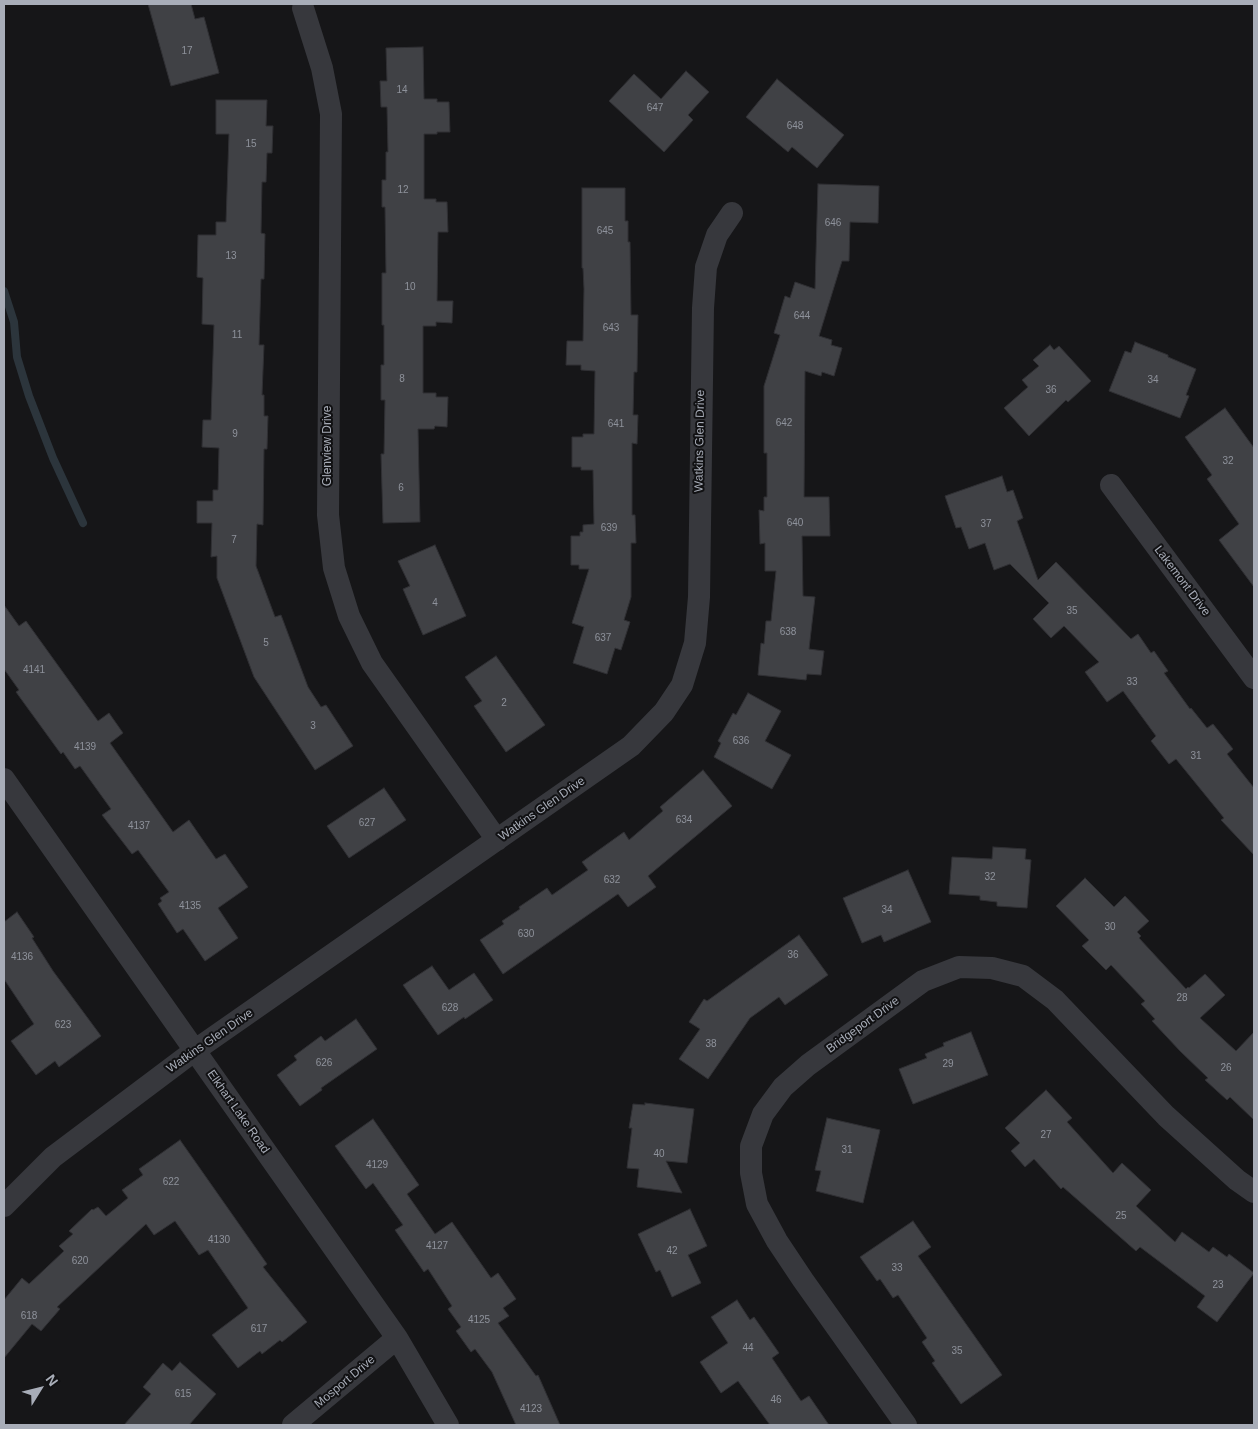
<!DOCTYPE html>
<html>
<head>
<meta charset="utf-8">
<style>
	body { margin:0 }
	#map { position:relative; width:1258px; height:1429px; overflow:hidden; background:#161618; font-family:Arial,sans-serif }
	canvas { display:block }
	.frame { position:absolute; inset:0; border:5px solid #a8adb8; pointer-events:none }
	.north { position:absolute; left:15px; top:1364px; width:50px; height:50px; -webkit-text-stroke:4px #111113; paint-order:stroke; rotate:54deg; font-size:14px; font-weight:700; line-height:20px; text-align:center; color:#a8adb8 }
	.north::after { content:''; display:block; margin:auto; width:18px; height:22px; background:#a8adb8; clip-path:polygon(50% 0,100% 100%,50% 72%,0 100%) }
</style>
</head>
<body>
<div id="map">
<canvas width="1258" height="1429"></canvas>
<div class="frame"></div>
<div class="north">N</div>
</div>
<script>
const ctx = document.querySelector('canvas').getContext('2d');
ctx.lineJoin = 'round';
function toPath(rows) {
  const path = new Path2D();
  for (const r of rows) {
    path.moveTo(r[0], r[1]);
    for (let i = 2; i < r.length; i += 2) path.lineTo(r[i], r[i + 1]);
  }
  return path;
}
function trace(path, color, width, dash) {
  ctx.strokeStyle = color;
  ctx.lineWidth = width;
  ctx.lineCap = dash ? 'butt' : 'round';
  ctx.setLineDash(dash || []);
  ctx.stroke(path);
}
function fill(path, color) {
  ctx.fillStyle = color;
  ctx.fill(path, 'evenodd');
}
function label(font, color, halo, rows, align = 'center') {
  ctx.font = font + ' Arial,sans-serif';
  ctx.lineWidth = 4;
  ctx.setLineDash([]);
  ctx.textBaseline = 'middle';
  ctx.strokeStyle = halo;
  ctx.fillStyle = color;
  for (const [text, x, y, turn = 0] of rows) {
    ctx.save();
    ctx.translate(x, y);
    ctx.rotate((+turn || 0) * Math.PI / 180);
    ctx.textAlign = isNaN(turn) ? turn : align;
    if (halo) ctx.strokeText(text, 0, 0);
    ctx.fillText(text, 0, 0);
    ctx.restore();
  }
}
trace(toPath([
	[4,291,14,322,17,357,29,396,53,458,83,523]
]), '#2c353c', 8);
const building = toPath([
	[148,4,191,4,195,19,204,17,219,73,171,86,148,4],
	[423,47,424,99,437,99,437,102,449,102,450,132,437,132,437,134,424,134,424,199,436,199,436,202,447,202,448,232,438,232,437,301,453,301,452,323,436,322,436,326,423,326,423,393,436,393,436,397,448,397,447,427,435,426,434,429,418,429,420,522,383,523,381,454,384,454,385,400,381,400,381,365,384,365,384,325,382,325,382,273,386,273,385,207,382,207,382,180,386,180,386,152,388,152,387,107,381,107,380,81,387,81,386,48,423,47],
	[686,71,709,92,688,115,693,120,664,152,609,101,634,74,661,99,686,71],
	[777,79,844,135,817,168,792,147,788,152,746,117,777,79],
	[216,100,267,100,266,126,273,126,272,153,267,153,266,182,262,182,261,233,265,234,264,279,261,279,259,345,264,345,262,395,264,395,264,416,268,416,267,449,264,449,263,525,257,524,256,566,275,617,281,615,308,687,321,707,326,705,353,746,315,770,254,677,217,578,217,556,211,557,212,523,197,523,197,501,213,501,213,490,218,490,219,448,202,447,203,420,211,420,214,325,202,324,203,278,197,277,198,235,216,235,216,222,226,222,229,134,216,134,216,100],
	[818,184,879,186,878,223,850,222,849,261,842,261,819,336,832,340,831,345,842,348,834,376,822,372,821,376,805,371,804,497,829,497,830,536,802,536,803,596,815,597,809,649,824,651,821,675,807,674,806,680,758,675,761,643,764,644,766,621,771,621,776,571,765,571,765,543,760,544,759,510,764,511,764,497,767,497,767,453,764,453,764,386,780,335,774,333,785,296,790,298,795,282,815,289,818,184],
	[582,188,625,188,625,221,628,221,628,242,630,242,631,315,638,315,637,372,634,372,633,415,638,415,637,444,632,443,632,515,635,515,636,543,631,543,631,597,624,620,630,622,621,650,615,648,607,674,573,663,584,627,572,623,589,569,579,569,579,565,571,565,571,536,580,536,580,532,583,532,583,525,594,524,593,470,581,470,581,467,572,467,572,437,583,437,583,434,594,434,595,371,581,370,581,365,566,365,567,341,583,341,584,289,583,268,582,268,582,188],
	[1135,342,1168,355,1168,357,1196,369,1186,395,1189,396,1180,418,1109,391,1125,351,1131,353,1135,342],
	[1050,345,1054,350,1059,346,1091,381,1068,402,1066,400,1029,436,1004,408,1028,387,1022,380,1039,366,1033,360,1050,345],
	[1225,408,1254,448,1254,587,1219,540,1239,524,1207,479,1212,475,1185,437,1225,408],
	[1002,476,1007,492,1013,490,1023,518,1017,521,1038,580,1056,562,1131,639,1138,634,1151,653,1154,651,1168,671,1164,673,1190,709,1191,708,1207,728,1213,724,1233,749,1227,754,1254,788,1254,855,1221,820,1224,818,1176,759,1169,764,1151,741,1156,736,1123,691,1107,702,1085,672,1099,662,1064,626,1051,638,1033,619,1049,603,1010,564,994,570,985,543,969,549,961,527,956,528,945,496,1002,476],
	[435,545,466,616,423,635,403,589,410,586,398,561,435,545],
	[4,605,19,626,26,621,98,721,109,713,123,733,110,743,173,832,189,820,216,859,225,854,248,887,218,908,238,938,205,961,183,929,177,933,158,904,162,901,160,898,169,892,138,850,132,854,102,815,111,809,80,766,75,769,63,752,61,754,16,692,19,690,4,669,4,605],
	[496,656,545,725,506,752,474,706,482,701,465,677,496,656],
	[748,693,781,711,765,741,791,755,772,789,714,757,721,743,718,741,733,713,736,715,748,693],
	[703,770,732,806,648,876,656,887,628,907,618,894,503,974,480,940,504,924,502,921,520,909,519,907,547,888,552,895,588,870,582,862,624,832,629,840,663,811,660,807,703,770],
	[384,788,406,820,349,858,327,826,384,788],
	[993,847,1026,849,1025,859,1031,860,1027,908,997,906,997,902,980,900,980,896,949,894,952,857,992,859,993,847],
	[908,870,931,922,884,942,881,935,862,943,843,898,908,870],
	[1085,878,1114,907,1125,896,1149,921,1137,932,1141,936,1139,938,1186,989,1188,987,1189,988,1205,974,1225,995,1200,1018,1236,1051,1254,1032,1254,1120,1230,1097,1227,1100,1205,1080,1208,1078,1180,1051,1152,1021,1155,1019,1141,1004,1145,1001,1111,965,1106,970,1082,946,1089,940,1056,906,1085,878],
	[17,912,34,937,32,938,53,971,101,1036,59,1067,55,1061,36,1075,11,1041,34,1024,4,979,4,922,17,912],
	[799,935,828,975,785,1005,779,997,750,1018,708,1079,679,1059,700,1029,689,1022,704,999,707,1001,799,935],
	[432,966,449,990,474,973,493,1000,465,1019,464,1017,438,1035,403,985,432,966],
	[356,1019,377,1049,321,1088,322,1090,300,1106,277,1075,297,1060,294,1056,321,1036,325,1041,356,1019],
	[971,1032,988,1075,913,1104,899,1069,927,1058,925,1054,944,1046,943,1043,971,1032],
	[1046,1090,1072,1118,1067,1122,1113,1173,1122,1163,1151,1190,1136,1206,1175,1242,1182,1232,1209,1252,1213,1247,1227,1257,1229,1254,1254,1273,1217,1322,1197,1307,1205,1296,1140,1247,1136,1251,1063,1187,1061,1189,1034,1159,1025,1167,1011,1151,1020,1143,1005,1128,1046,1090],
	[645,1103,694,1109,687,1163,666,1161,682,1193,637,1187,639,1169,627,1168,632,1128,629,1128,633,1104,645,1105,645,1103],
	[827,1118,880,1130,863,1203,816,1191,821,1171,815,1170,827,1118],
	[373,1119,419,1185,407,1194,435,1234,452,1222,491,1278,498,1273,516,1299,503,1308,509,1316,498,1323,536,1376,538,1375,560,1425,516,1425,492,1372,475,1349,471,1352,456,1331,461,1327,448,1309,452,1306,428,1269,424,1272,395,1230,403,1225,373,1183,366,1189,335,1146,373,1119],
	[180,1140,267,1264,263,1267,307,1322,282,1342,280,1340,262,1354,260,1351,238,1368,212,1335,248,1308,208,1250,199,1255,175,1221,154,1235,146,1224,57,1307,60,1309,41,1331,32,1324,4,1358,4,1300,22,1278,29,1284,64,1251,59,1246,73,1234,69,1231,92,1209,93,1210,98,1207,106,1216,128,1198,122,1190,143,1175,139,1169,180,1140],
	[690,1209,707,1246,688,1255,701,1283,672,1297,660,1270,656,1272,638,1234,690,1209],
	[913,1221,931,1247,918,1256,1002,1375,961,1404,932,1363,935,1361,922,1342,927,1338,898,1295,893,1298,880,1279,877,1281,860,1257,913,1221],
	[737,1300,750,1320,754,1317,779,1353,772,1358,801,1401,809,1396,829,1425,770,1425,738,1381,721,1393,700,1362,728,1343,711,1317,737,1300],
	[180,1362,216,1394,189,1425,124,1425,151,1394,143,1387,163,1363,172,1371,180,1362]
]);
fill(building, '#404145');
trace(building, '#303034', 1);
trace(toPath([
	[303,8,322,68,331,114,328,515,334,568,349,616,372,663,497,840],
	[1111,485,1254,678],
	[4,779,397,1338,448,1425],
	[4,1206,53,1157,194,1051,631,746,664,712,682,685,695,643,699,597,703,308,706,267,717,235,732,213],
	[293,1425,397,1338],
	[906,1425,803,1280,777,1241,757,1204,751,1173,751,1146,763,1114,783,1087,808,1065,923,981,959,967,992,968,1023,976,1055,1000,1166,1116,1237,1180,1254,1192]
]), '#37383d', 22);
label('10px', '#8e929b', null, [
	["17",187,51],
	["14",402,90],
	["647",655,108],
	["648",795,126],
	["15",251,144],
	["12",403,190],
	["646",833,223],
	["645",605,231],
	["13",231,256],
	["10",410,287],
	["644",802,316],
	["643",611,328],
	["11",237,335],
	["8",402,379],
	["34",1153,380],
	["36",1051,390],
	["642",784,423],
	["641",616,424],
	["9",235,434],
	["32",1228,461],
	["6",401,488],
	["640",795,523],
	["37",986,524],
	["639",609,528],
	["7",234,540],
	["4",435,603],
	["35",1072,611],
	["638",788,632],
	["637",603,638],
	["5",266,643],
	["4141",34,670],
	["33",1132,682],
	["2",504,703],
	["3",313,726],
	["636",741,741],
	["4139",85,747],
	["31",1196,756],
	["634",684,820],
	["627",367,823],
	["4137",139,826],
	["32",990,877],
	["632",612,880],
	["4135",190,906],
	["34",887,910],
	["30",1110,927],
	["630",526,934],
	["36",793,955],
	["4136",22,957],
	["28",1182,998],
	["628",450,1008],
	["623",63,1025],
	["38",711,1044],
	["626",324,1063],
	["29",948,1064],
	["26",1226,1068],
	["27",1046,1135],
	["31",847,1150],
	["40",659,1154],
	["4129",377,1165],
	["622",171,1182],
	["25",1121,1216],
	["4130",219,1240],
	["4127",437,1246],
	["42",672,1251],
	["620",80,1261],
	["33",897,1268],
	["23",1218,1285],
	["618",29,1316],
	["4125",479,1320],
	["617",259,1329],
	["44",748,1348],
	["35",957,1351],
	["615",183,1394],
	["46",776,1400],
	["4123",531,1409]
]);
label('12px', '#a8adb8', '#111113', [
	["Watkins Glen Drive",700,441,-89],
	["Glenview Drive",328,446,-90],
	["Lakemont Drive",1182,581,53],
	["Watkins Glen Drive",542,809,-35],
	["Bridgeport Drive",863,1025,-36],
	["Watkins Glen Drive",210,1041,-35],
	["Elkhart Lake Road",238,1112,55],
	["Mosport Drive",345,1382,-40]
]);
</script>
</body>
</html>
